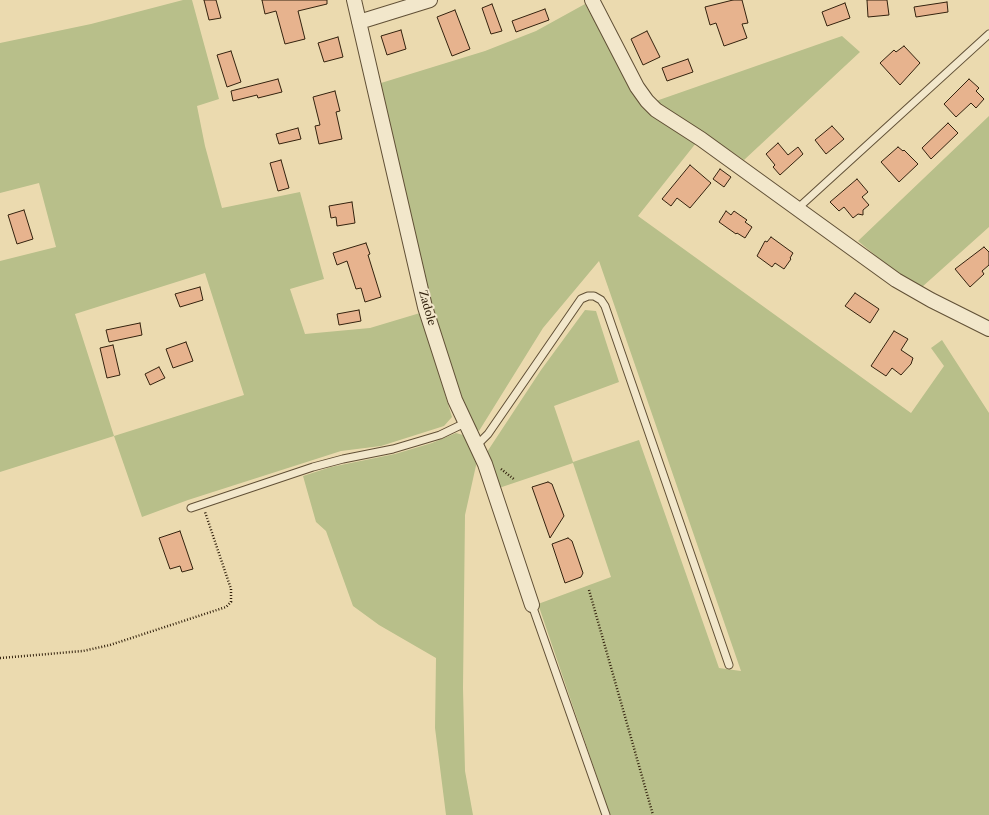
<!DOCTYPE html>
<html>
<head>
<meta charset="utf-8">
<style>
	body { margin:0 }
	canvas { display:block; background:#ebdaaf }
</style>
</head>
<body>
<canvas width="989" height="815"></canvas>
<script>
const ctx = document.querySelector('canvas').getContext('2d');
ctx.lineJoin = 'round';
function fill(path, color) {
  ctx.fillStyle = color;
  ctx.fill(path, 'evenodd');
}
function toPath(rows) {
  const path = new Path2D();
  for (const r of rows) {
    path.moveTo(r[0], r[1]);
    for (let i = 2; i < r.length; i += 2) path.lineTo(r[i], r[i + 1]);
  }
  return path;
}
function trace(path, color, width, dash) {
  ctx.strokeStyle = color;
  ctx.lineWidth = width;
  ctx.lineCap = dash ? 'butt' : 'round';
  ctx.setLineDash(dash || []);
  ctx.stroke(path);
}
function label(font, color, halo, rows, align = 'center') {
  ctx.font = font + ' "Libre Caslon Text",serif';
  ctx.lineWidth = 4;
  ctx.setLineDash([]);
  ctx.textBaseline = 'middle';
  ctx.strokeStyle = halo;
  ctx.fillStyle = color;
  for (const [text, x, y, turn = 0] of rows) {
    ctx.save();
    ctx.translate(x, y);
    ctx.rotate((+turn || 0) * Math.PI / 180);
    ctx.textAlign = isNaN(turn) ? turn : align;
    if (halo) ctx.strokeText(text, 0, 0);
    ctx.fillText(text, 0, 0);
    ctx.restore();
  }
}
fill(toPath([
	[183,0,192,0,219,99,197,106,205,146,222,208,300,192,324,279,290,289,305,334,370,328,420,313,452,417,444,426,381,446,341,451,188,500,142,517,114,436,0,472,0,261,56,247,39,183,0,193,0,43,91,24],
	[205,273,244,395,114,436,75,314],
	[585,4,632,88,696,143,638,216,911,413,944,366,931,348,942,340,989,413,989,815,610,815,538,604,611,577,573,463,499,488,487,452,541,370,585,310,596,311,619,382,554,406,573,462,639,440,719,668,741,671,599,261,543,328,479,431,471,423,430,304,381,83,485,51,536,31],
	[842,36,860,52,744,160,656,101],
	[989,116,989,227,922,287,899,275,858,241],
	[456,433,463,435,472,445,477,461,465,515,463,688,465,771,473,815,446,815,435,728,436,658,379,625,353,606,326,531,316,522,303,476,331,467,395,454,432,443]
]), '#b8bf8a');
const building = toPath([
	[204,0,216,0,221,18,209,20,204,0],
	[262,0,327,0,327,4,298,11,305,39,285,44,276,11,265,14,262,0],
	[733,0,742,0,748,23,742,24,747,38,724,46,716,23,710,25,705,7,733,0],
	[867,0,887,0,889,15,868,17,867,0],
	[947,2,948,12,916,17,914,7,947,2],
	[845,3,850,18,827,26,822,12,845,3],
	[492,4,502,31,491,34,482,8,492,4],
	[545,9,549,20,516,32,512,21,545,9],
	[455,10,470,49,452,56,437,17,455,10],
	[401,30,406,49,387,55,381,36,401,30],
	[647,31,660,57,643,65,631,39,647,31],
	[338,37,343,57,324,62,318,43,338,37],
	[904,46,920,63,900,85,880,63,894,50,896,52,904,46],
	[231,51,241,82,227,87,217,55,231,51],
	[688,59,693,72,667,81,662,68,688,59],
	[278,79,282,92,258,98,257,95,233,101,231,91,278,79],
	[969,79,979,88,976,91,984,99,976,108,971,103,956,117,944,104,969,79],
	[335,91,340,111,336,112,342,139,319,144,315,126,320,125,313,97,335,91],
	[948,123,958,133,931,159,922,148,948,123],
	[832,126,844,139,826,154,815,140,832,126],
	[298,128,301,139,279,144,276,134,298,128],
	[778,143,788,155,798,147,803,154,780,175,773,167,775,165,766,154,778,143],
	[898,147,903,151,904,150,918,164,899,182,881,162,898,147],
	[281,160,289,188,278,191,270,163,281,160],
	[690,165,711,183,690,208,677,198,671,206,662,199,690,165],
	[720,169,731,177,724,187,713,179,720,169],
	[857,179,868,192,862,197,869,205,863,210,863,215,858,214,853,218,844,207,839,211,830,202,857,179],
	[352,202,355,223,337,226,336,217,331,218,329,206,352,202],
	[24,210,33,239,17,244,8,215,24,210],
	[726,211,731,215,734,211,747,220,745,222,752,227,745,238,737,233,736,234,719,222,726,211],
	[771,237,793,253,790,258,791,259,784,269,775,263,772,267,757,256,765,241,767,242,771,237],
	[366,243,370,254,368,255,381,297,365,302,361,288,356,289,347,261,337,265,333,253,366,243],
	[984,247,989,252,989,265,982,271,984,274,970,287,955,269,984,247],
	[200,287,203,300,180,307,175,294,200,287],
	[855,293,879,309,870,323,845,306,855,293],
	[359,310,361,321,339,325,337,314,359,310],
	[140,323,142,335,109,342,106,330,140,323],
	[894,331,908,339,901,350,913,358,911,364,901,375,892,368,886,376,871,366,894,331],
	[186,342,193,361,173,368,166,349,186,342],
	[113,345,120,375,107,378,100,348,113,345],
	[159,367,165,378,150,385,145,374,159,367],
	[548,482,552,484,564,516,550,538,532,487,548,482],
	[180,531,193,569,182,572,180,566,170,569,159,538,180,531],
	[568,538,572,541,583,573,581,577,565,583,552,544,568,538]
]);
fill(building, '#e7b38e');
trace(building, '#33220e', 1);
const lane = toPath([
	[797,209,989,34],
	[477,445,488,434,581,299,588,296,594,296,601,300,605,306,729,665],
	[191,508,313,467,343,459,393,449,440,435,465,423],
	[532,605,606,815]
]);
const street = toPath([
	[354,0,425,307,455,400,485,464,532,605],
	[592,0,637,87,647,101,656,110,701,139,896,280,931,300,989,329],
	[359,22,430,0]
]);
trace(lane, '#615036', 9);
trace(street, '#615036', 16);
trace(toPath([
	[501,469,515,480],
	[589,590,653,815],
	[0,658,83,651,110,645,226,607,231,602,231,589,205,512]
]), '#33220e', 2.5, [1, 2]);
trace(lane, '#f2e7cb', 7);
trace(street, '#f2e7cb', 14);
label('11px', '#33220e', '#f2e7cb', [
	["Zadole",427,308,74]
]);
</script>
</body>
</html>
